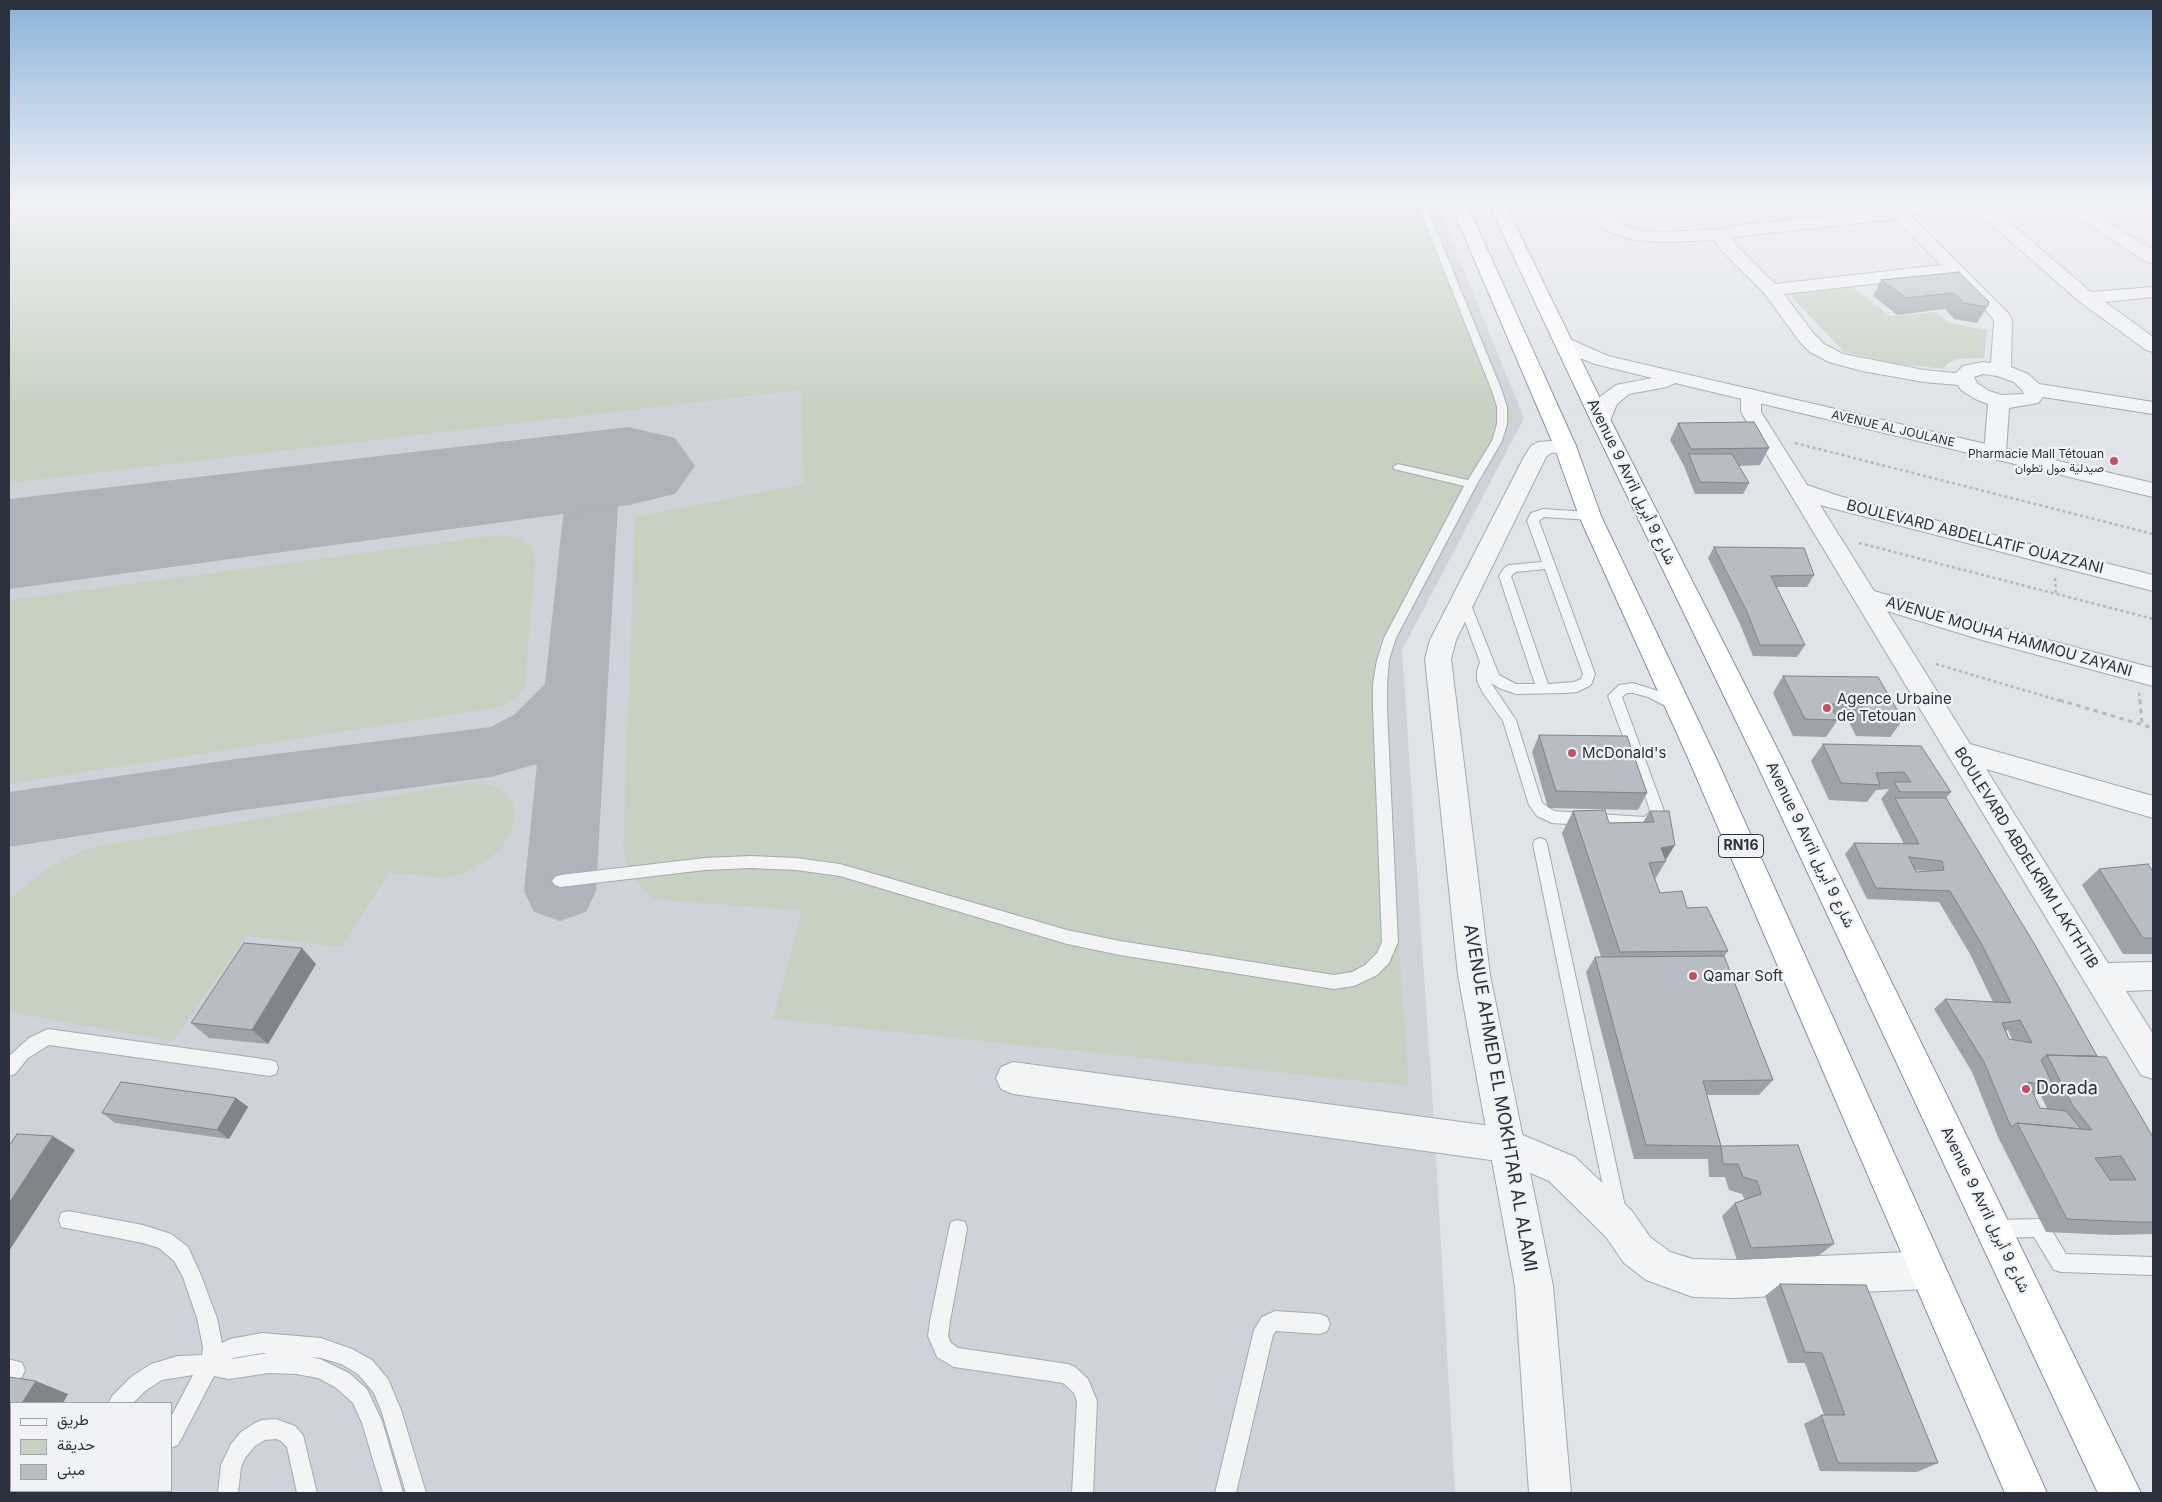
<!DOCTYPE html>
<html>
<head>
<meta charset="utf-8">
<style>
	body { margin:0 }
	#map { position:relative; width:2162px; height:1502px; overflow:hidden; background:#e0e3e8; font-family:Inter,Vazirmatn,sans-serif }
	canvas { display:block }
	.frame { position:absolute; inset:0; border:10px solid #2b323d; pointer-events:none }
	.legend { position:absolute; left:10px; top:1402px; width:162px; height:90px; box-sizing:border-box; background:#f0f2f5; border:1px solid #a1a5ab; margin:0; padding:6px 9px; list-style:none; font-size:15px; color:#2b323d }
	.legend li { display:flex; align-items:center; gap:10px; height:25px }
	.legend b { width:25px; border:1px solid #a1a5ab }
</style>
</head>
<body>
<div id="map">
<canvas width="2162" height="1502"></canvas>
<div class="frame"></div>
<ul class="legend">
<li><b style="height:6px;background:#f2f4f6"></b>طريق</li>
<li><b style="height:14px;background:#c6d1c2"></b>حديقة</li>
<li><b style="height:14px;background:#b8bdc4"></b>مبنى</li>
</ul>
</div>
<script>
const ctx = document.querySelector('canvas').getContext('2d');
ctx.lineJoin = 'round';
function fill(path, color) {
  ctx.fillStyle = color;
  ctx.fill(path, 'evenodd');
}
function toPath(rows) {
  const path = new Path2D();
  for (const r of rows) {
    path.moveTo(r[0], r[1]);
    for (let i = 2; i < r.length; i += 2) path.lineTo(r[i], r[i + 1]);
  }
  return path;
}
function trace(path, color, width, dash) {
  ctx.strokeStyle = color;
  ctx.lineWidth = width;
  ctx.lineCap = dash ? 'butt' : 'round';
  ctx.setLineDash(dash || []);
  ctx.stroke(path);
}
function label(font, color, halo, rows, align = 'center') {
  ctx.font = font + ' Inter,Vazirmatn,sans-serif';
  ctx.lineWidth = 4.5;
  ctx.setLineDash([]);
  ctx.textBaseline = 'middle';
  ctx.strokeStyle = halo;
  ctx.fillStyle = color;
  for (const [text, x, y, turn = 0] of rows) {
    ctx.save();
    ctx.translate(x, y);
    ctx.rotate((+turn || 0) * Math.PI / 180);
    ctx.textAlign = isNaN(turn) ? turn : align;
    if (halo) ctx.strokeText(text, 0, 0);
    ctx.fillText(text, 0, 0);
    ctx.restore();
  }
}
fill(toPath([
	[9,200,1435,200,1524,418,1402,650,1434,1123,1455,1493,9,1493],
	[11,1403,171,1403,171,1491,11,1491]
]), '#cfd2d9');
fill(toPath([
	[9,200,1415,200,1514,416,1377,646,1409,1086,773,1019,802,911,652,899,638,882,628,865,623,851,635,517,804,484,801,390,9,483],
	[1851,286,1890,316,1936,312,1949,323,1987,330,1984,358,1958,359,1948,363,1943,369,1893,363,1844,352,1790,295],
	[499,535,516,537,529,544,534,553,535,564,525,686,516,698,500,707,9,784,9,600],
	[472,782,490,785,504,792,513,803,515,817,511,832,502,847,487,861,468,871,447,878,389,873,342,947,246,936,173,1041,14,1013,9,1007,9,899,52,865,89,848]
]), '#c6d1c2');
fill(toPath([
	[594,454,613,459,620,470,596,891,586,912,560,921,534,912,524,891,537,764,491,777,236,811,9,847,9,792,236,759,491,727,515,714,545,684,568,470,575,459,594,454]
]), '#aeb3bc');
fill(toPath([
	[629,427,675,438,695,466,675,494,629,505,9,589,9,499,629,427]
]), '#aeb3bc');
const service = toPath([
	[1416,200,1424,200,1502,391,1507,407,1507,424,1502,441,1477,484,1396,638,1389,660,1387,684,1387,709,1398,942,1389,963,1377,975,1354,986,1334,989,1120,955,1067,944,840,876,796,870,751,868,705,870,560,887,555,885,552,881,555,877,560,875,705,858,751,856,796,858,840,864,1067,930,1120,941,1334,975,1352,972,1365,965,1377,953,1382,942,1373,709,1373,684,1377,660,1384,638,1464,486,1394,469,1393,467,1398,464,1468,480,1492,441,1497,424,1497,407,1492,391,1416,200],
	[1543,509,1590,512,1596,516,1590,520,1544,517,1539,521,1595,674,1591,685,1577,692,1565,693,1516,694,1499,688,1491,683,1516,720,1542,803,1554,811,1644,817,1648,814,1650,811,1647,801,1608,696,1619,685,1633,683,1658,691,1682,704,1684,707,1682,710,1677,712,1648,697,1633,693,1627,693,1622,697,1664,811,1659,822,1651,827,1646,829,1552,823,1537,816,1529,805,1503,721,1483,693,1477,681,1477,671,1480,662,1457,600,1463,596,1469,600,1499,675,1516,684,1535,684,1499,576,1504,568,1509,565,1542,562,1527,521,1531,513,1543,509],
	[1545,569,1583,674,1581,679,1574,682,1548,684,1511,576,1516,572,1545,569],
	[1540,838,1545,840,1547,844,1626,1211,1623,1217,1617,1220,1611,1217,1608,1211,1533,844,1535,840,1540,838],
	[48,1029,270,1060,276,1062,278,1068,276,1074,270,1076,49,1045,28,1058,15,1074,9,1076,9,1056,29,1038,48,1029],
	[68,1211,143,1225,171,1234,188,1247,200,1273,217,1318,222,1343,230,1339,262,1333,321,1338,352,1349,372,1360,388,1379,401,1410,426,1493,406,1493,381,1410,374,1393,358,1374,341,1364,321,1358,309,1357,320,1359,349,1373,367,1389,382,1421,403,1493,383,1493,362,1423,353,1403,335,1387,318,1378,296,1374,269,1373,229,1379,214,1376,178,1445,171,1448,171,1417,193,1375,162,1380,145,1391,133,1403,109,1403,112,1396,131,1377,151,1364,178,1356,202,1355,203,1347,197,1318,183,1277,174,1261,159,1248,143,1243,61,1227,59,1220,61,1213,68,1211],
	[262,1353,268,1353,232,1359,233,1358,262,1353],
	[2039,1219,2046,1221,2066,1254,2153,1257,2153,1275,2061,1272,2054,1270,2034,1237,1995,1238,1988,1236,1986,1229,1988,1222,1995,1220,2039,1219],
	[958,1220,965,1222,967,1229,950,1321,948,1336,951,1343,958,1348,1068,1364,1075,1367,1088,1379,1097,1401,1093,1493,1072,1493,1077,1401,1074,1393,1063,1383,954,1367,937,1357,928,1336,930,1321,949,1229,951,1222,958,1220],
	[1275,1311,1320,1314,1327,1317,1330,1324,1327,1331,1320,1334,1276,1331,1273,1335,1236,1493,1215,1493,1254,1330,1262,1317,1275,1311],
	[9,1359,22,1363,25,1370,22,1377,15,1380,9,1379,9,1359],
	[276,1419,295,1426,303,1435,317,1493,297,1493,287,1447,281,1441,276,1439,265,1440,255,1446,245,1458,241,1467,238,1493,218,1493,221,1465,231,1444,241,1432,255,1423,262,1420,276,1419],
	[58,1491,80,1491,79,1493,58,1493,58,1491],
	[133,1491,155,1491,154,1493,133,1493,133,1491]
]);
const minor = toPath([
	[1583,200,1599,200,1613,218,1621,224,1641,231,1666,232,1722,229,1739,225,1898,209,1924,200,2072,200,2153,250,2153,263,2147,262,2067,211,1991,207,2091,292,2153,287,2153,297,2105,302,2153,337,2153,352,2146,350,2080,302,1970,206,1937,207,1911,216,2009,314,2012,321,2011,367,2028,374,2039,384,2153,402,2153,414,2043,397,2038,403,2009,408,2006,452,2003,457,1995,458,1987,457,1984,452,1988,404,1975,399,1961,390,1958,385,1924,382,1862,371,1829,362,1810,352,1799,341,1765,294,1720,249,1715,240,1666,242,1633,240,1609,232,1601,226,1583,200],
	[1896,219,1941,265,1775,284,1734,243,1732,237,1896,219],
	[1951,275,1991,316,1994,321,1991,363,1983,362,1963,366,1956,373,1924,370,1843,354,1824,344,1813,333,1784,294,1951,275],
	[1983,374,1997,376,2014,382,2023,391,2024,394,2002,395,1989,391,1977,383,1974,377,1983,374],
	[2137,200,2153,200,2153,210,2147,209,2137,200],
	[1751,389,1758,391,1761,395,1761,412,1807,485,1839,496,2153,575,2153,591,1820,505,1874,591,1984,623,2153,668,2153,686,1982,640,1887,611,1970,744,2153,796,2153,818,1986,769,2108,963,2153,962,2153,990,2126,991,2153,1034,2153,1079,2141,1075,1741,412,1741,395,1744,391,1751,389],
	[1013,1062,1506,1128,1575,1157,1632,1211,1650,1237,1670,1252,1693,1259,1734,1260,1927,1251,1940,1257,1946,1270,1940,1283,1927,1289,1734,1298,1693,1297,1646,1280,1624,1263,1606,1237,1549,1181,1505,1162,1013,1094,1001,1089,996,1078,1001,1067,1013,1062]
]);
const tertiary = toPath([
	[1563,336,1608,356,2153,483,2153,497,1675,383,1667,387,1629,394,1617,404,1608,425,1601,427,1594,425,1591,421,1600,397,1616,385,1652,378,1595,364,1567,353,1553,342,1556,338,1563,336],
	[1565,440,1573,441,1576,446,1573,451,1551,453,1546,457,1456,640,1451,659,1490,975,1553,1286,1571,1493,1529,1493,1515,1286,1458,975,1425,659,1430,640,1524,457,1531,446,1538,442,1565,440]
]);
const trunk = toPath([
	[1449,200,1465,200,1576,446,1601,516,1717,760,2047,1493,2005,1493,1689,760,1579,516,1554,446,1449,200],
	[1487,200,1503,200,1611,421,1783,760,2141,1493,2098,1493,1755,760,1591,421,1487,200]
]);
trace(service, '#a6aab1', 2);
trace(minor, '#a6aab1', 2);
trace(tertiary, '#a6aab1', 2);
trace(trunk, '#89919d', 2);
trace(toPath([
	[1795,443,2153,534],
	[1859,543,2153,619],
	[2055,578,2056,595],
	[1936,664,2064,702],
	[2139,693,2140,702]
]), '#b6babe', 2.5, [3, 3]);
trace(toPath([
	[2059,700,2153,728],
	[2140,700,2142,725]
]), '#b6babe', 3, [4.5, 4.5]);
fill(service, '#f2f4f6');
fill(minor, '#f2f4f6');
fill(tertiary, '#f2f4f6');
fill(trunk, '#fff');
fill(toPath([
	[1959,272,1987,307,1977,323,1954,319,1945,309,1897,315,1873,296,1881,280],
	[1678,423,1769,448,1760,465,1739,466,1749,483,1743,494,1695,494,1684,466,1670,440],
	[1714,547,1814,575,1807,587,1776,587,1805,645,1797,657,1753,656,1740,624,1708,558],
	[1783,676,1903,720,1890,737,1856,736,1849,722,1837,721,1826,737,1793,736,1773,693],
	[1539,735,1647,793,1638,810,1548,808,1532,752],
	[1823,744,1921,746,1951,792,1946,798,2097,1056,2153,1137,2153,1234,2112,1235,2046,1232,1998,1137,1972,1072,1934,1009,1945,999,1993,1002,1970,954,1939,902,1867,899,1845,854,1854,843,1904,844,1881,799,1889,789,1876,790,1867,802,1829,800,1811,761],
	[1915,870,1928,871,1916,872],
	[2008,1030,2012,1039,2009,1039,2006,1031],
	[2034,1095,2041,1096,2047,1108,2040,1108],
	[1573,811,1609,823,1643,822,1650,811,1669,811,1666,861,1655,879,1660,893,1687,908,1728,951,1724,956,1773,1080,1759,1095,1707,1095,1721,1146,1834,1244,1818,1256,1737,1260,1722,1216,1735,1203,1745,1200,1742,1194,1729,1190,1725,1177,1709,1177,1708,1159,1634,1159,1586,972,1595,957,1601,957,1562,833],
	[2099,869,2153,872,2153,954,2123,954,2082,885],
	[316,964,268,1044,209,1038,191,1023],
	[236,1098,248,1107,229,1139,115,1123,102,1113],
	[1780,1284,1938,1463,1917,1472,1820,1471,1804,1424,1821,1415,1824,1415,1805,1363,1788,1363,1765,1296]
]), '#9ea3a9');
fill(toPath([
	[1675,845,1665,861,1661,848],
	[302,948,316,964,268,1044,252,1030],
	[236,1098,248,1107,229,1139,217,1130],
	[53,1136,75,1150,9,1251,9,1203],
	[36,1381,68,1394,63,1403,22,1403],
	[11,1421,11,1487,9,1491,9,1425]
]), '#818489');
const building = toPath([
	[1959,272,1989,302,1987,307,1964,303,1954,293,1906,298,1881,280,1959,272],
	[1754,422,1769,448,1691,449,1678,423,1754,422],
	[1689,454,1732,454,1749,483,1700,482,1689,454],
	[1714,547,1804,548,1814,575,1771,576,1805,645,1760,645,1747,612,1714,547],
	[1783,676,1878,677,1903,720,1869,719,1861,705,1830,704,1838,720,1805,719,1783,676],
	[1539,735,1627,736,1647,793,1556,791,1539,735],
	[1823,744,1921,746,1951,792,1900,792,1894,782,1911,782,1904,772,1876,773,1880,785,1841,783,1823,744],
	[1895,798,1946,798,2035,945,2097,1056,2047,1055,2041,1060,2054,1087,2028,1082,2040,1108,2066,1111,2081,1129,2017,1123,2011,1127,1984,1062,1945,999,2011,1003,1981,943,1950,891,1876,888,1854,843,1919,844,1895,798],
	[1909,857,1942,861,1944,870,1916,872,1909,857],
	[2020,1020,2032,1043,2009,1039,2002,1023,2020,1020],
	[1605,810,1609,823,1654,822,1650,811,1669,811,1675,845,1661,848,1666,861,1649,863,1660,893,1682,891,1687,908,1707,907,1728,951,1620,952,1573,811,1605,810],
	[2148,864,2153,872,2153,938,2143,938,2099,869,2148,864],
	[244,943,302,948,252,1030,191,1023,244,943],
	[1724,956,1773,1080,1703,1081,1721,1146,1646,1145,1595,957,1724,956],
	[2047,1055,2106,1057,2153,1137,2153,1222,2135,1222,2067,1219,2017,1123,2092,1130,2073,1106,2047,1055],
	[2121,1156,2136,1180,2110,1180,2095,1158,2121,1156],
	[121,1082,236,1098,217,1130,102,1113,121,1082],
	[17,1134,53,1136,9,1203,9,1146,17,1134],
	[1798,1145,1834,1244,1751,1248,1735,1203,1761,1194,1757,1181,1743,1177,1738,1164,1723,1164,1721,1146,1798,1145],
	[1780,1284,1866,1285,1938,1463,1838,1463,1821,1415,1845,1415,1822,1353,1805,1352,1780,1284],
	[9,1377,36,1381,22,1403,11,1403,11,1421,9,1425,9,1377]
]);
fill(building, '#b8bdc4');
trace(building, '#818489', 1);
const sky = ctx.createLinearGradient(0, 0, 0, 410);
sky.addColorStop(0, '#8bb3da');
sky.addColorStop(0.49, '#f1f2f5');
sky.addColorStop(1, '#f1f2f500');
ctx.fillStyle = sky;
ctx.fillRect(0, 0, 2162, 410);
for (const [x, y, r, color] of [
	[2114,461,5,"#bf5265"],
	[1827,708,5,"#bf5265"],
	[1572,753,5,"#bf5265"],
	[1693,976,5,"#bf5265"],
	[2026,1089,5,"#bf5265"]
]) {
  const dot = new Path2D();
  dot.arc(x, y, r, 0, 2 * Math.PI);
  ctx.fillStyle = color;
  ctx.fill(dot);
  trace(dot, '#f0f2f5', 2);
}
label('12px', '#2b323d', '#f0f2f5', [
	["AVENUE AL JOULANE",1893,429,13]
]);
label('12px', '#2b323d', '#f0f2f5', [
	["Pharmacie Mall Tétouan",2104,454],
	["صيدلية مول تطوان",2104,468]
], 'right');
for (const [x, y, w] of [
	[1741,846,45]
]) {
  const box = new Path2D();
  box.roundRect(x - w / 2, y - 11.5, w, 23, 4);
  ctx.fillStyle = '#f0f2f5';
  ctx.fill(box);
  trace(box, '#2b323d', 1);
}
label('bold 14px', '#2b323d', null, [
	["RN16",1741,846]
]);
label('15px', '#2b323d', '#f0f2f5', [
	["Avenue 9 Avril شارع 9 أبريل",1631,482,64],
	["BOULEVARD ABDELLATIF OUAZZANI",1975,537,14],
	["AVENUE MOUHA HAMMOU ZAYANI",2009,637,16],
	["Avenue 9 Avril شارع 9 أبريل",1810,845,64],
	["BOULEVARD ABDELKRIM LAKTHTIB",2026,858,58],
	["Avenue 9 Avril شارع 9 أبريل",1985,1210,64]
]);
label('15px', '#2b323d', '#f0f2f5', [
	["Agence Urbaine",1837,699],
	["de Tetouan",1837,716],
	["McDonald's",1582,753],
	["Qamar Soft",1703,976]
], 'left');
label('18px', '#2b323d', '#f0f2f5', [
	["Dorada",2036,1089]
], 'left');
label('18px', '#2b323d', '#f0f2f5', [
	["AVENUE AHMED EL MOKHTAR AL ALAMI",1500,1098,80]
]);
</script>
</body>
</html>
